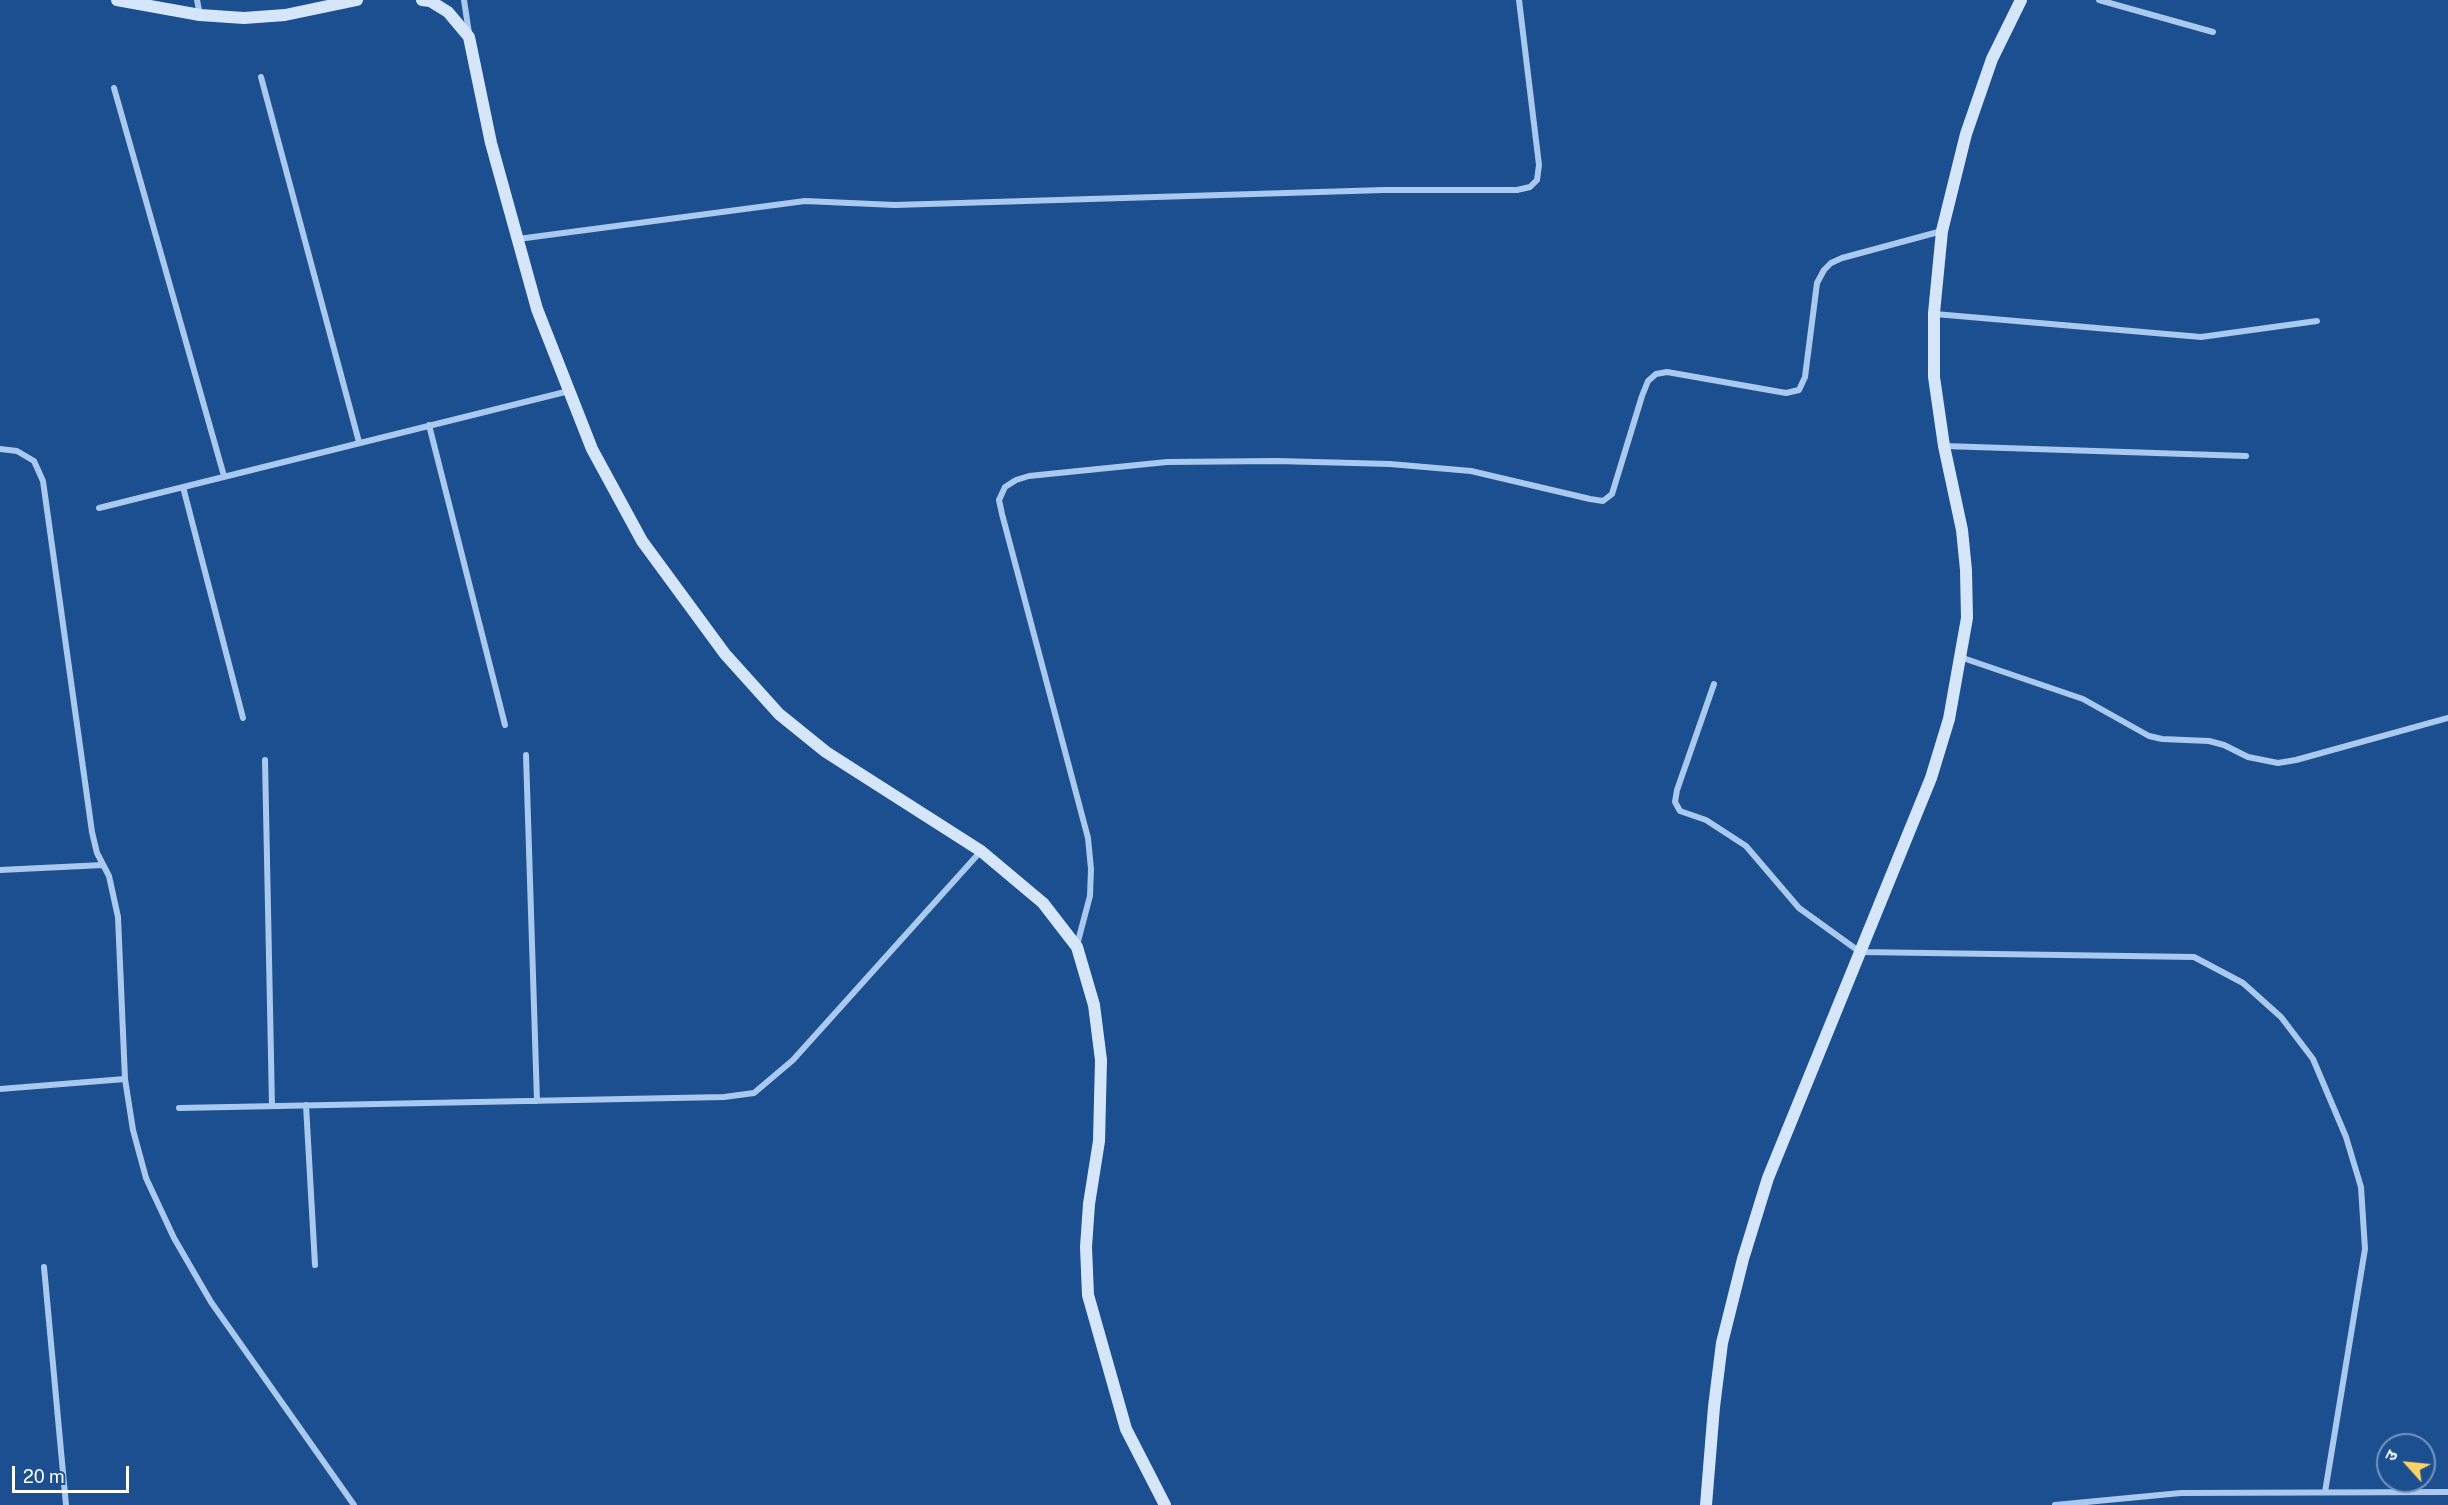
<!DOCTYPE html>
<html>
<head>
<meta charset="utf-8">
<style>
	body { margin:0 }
	#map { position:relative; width:2448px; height:1505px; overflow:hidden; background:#1b4f8f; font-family:"Public Sans","Noto Sans Devanagari",sans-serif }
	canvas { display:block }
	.north { position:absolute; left:2376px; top:1433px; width:60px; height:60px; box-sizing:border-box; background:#1b4f8f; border:2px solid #7695bc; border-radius:50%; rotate:297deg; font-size:16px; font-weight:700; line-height:24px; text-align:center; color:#fff }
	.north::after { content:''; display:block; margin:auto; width:21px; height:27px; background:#ffd166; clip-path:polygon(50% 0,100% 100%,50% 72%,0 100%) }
	.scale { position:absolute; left:12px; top:1466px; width:117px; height:27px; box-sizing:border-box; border:3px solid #fff; border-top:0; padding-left:8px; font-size:18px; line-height:21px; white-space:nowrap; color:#fff; -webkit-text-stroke:4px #1b4f8f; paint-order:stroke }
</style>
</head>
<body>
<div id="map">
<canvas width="2448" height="1505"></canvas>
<div class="north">उ</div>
<div class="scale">20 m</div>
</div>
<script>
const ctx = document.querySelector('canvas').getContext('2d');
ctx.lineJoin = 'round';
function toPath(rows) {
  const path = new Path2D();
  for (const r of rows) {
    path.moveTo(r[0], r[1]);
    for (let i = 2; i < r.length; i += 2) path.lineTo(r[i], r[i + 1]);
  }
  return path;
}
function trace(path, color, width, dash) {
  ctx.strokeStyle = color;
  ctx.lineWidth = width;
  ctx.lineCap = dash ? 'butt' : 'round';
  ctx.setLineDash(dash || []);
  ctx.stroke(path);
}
trace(toPath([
	[197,0,200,15],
	[464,0,469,33],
	[2099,0,2213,32],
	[261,77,359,442],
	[114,88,224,476],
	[518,239,805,201,895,205,1384,190,1517,190,1530,187,1537,180,1539,165,1519,0],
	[1935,314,2201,337,2317,321],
	[429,425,505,725],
	[1944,446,2246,456],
	[0,449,17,451,34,461,43,481,92,832,97,853,109,876,118,917,125,1079,133,1130,146,1178,174,1238,211,1302,354,1505],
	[183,487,243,718],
	[99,508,569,391],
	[1960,657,2083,699,2149,736,2162,739,2209,741,2224,745,2248,757,2278,763,2296,760,2448,718],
	[1714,684,1677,790,1675,802,1680,811,1706,820,1746,846,1799,908,1860,952,2194,957,2243,983,2281,1017,2313,1059,2346,1137,2361,1187,2365,1249,2325,1492],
	[526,755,537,1101],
	[265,760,272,1106],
	[0,870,103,865],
	[1077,945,1090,896,1091,869,1088,838,1002,514,999,500,1005,487,1016,480,1029,476,1167,462,1277,461,1390,464,1471,471,1590,499,1603,501,1612,494,1642,396,1648,381,1656,374,1667,372,1786,393,1799,390,1805,377,1817,283,1824,270,1831,263,1842,258,1942,231],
	[0,1089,125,1079],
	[306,1105,315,1265],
	[179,1108,724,1097,754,1093,793,1060,981,851],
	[44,1267,66,1505],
	[2055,1505,2181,1493,2448,1492]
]), '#a9c9ee', 6);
trace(toPath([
	[117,0,200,15,244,18,285,15,357,0],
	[422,0,430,1,448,12,469,37,491,143,537,309,592,449,642,541,725,654,779,714,826,752,981,851,1043,903,1077,947,1094,1005,1101,1060,1099,1141,1089,1204,1086,1247,1088,1295,1126,1429,1165,1505],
	[1706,1505,1714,1407,1722,1343,1743,1259,1768,1178,1931,778,1949,719,1967,618,1966,570,1962,530,1944,446,1934,377,1934,313,1942,231,1966,134,1992,59,2021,0]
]), '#d6e6fa', 12);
</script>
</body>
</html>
